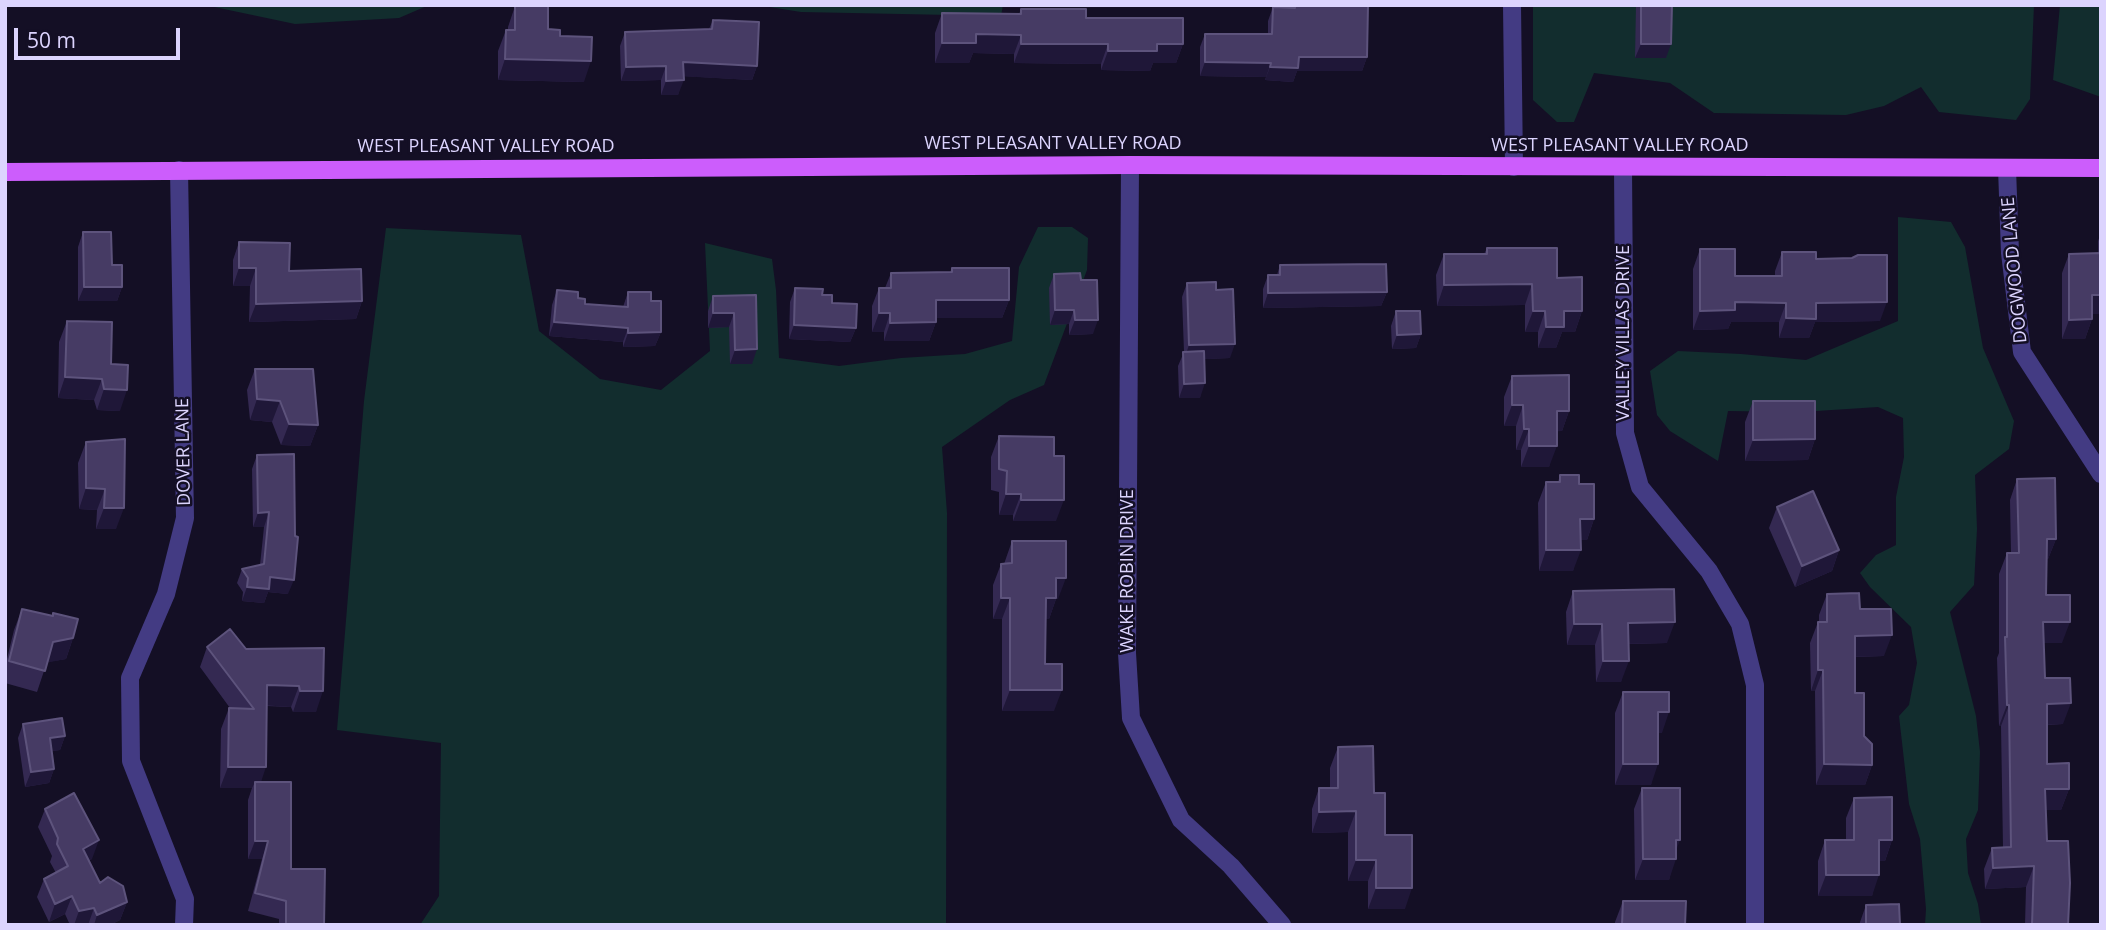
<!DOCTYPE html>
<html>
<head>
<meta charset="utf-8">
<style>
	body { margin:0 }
	#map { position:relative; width:2106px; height:930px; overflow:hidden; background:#140f25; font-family:"Open Sans",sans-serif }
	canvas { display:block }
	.frame { position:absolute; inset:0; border:7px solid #dcd4fe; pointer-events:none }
	.scale { position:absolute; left:14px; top:28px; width:166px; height:32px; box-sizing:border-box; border:4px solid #dcd4fe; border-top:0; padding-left:9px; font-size:21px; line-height:24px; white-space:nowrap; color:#dcd4fe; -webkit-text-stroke:5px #140f25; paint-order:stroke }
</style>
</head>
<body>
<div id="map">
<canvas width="2106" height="930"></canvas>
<div class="frame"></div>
<div class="scale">50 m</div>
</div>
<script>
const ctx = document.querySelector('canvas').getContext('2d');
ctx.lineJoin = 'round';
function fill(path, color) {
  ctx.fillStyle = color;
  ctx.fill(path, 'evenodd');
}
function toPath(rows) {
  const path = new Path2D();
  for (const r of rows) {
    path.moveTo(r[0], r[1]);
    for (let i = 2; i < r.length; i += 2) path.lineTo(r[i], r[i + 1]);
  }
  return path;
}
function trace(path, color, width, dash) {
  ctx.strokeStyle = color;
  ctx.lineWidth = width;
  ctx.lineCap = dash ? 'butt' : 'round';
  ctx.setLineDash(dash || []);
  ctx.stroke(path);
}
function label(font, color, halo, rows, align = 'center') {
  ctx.font = font + ' "Open Sans",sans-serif';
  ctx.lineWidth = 5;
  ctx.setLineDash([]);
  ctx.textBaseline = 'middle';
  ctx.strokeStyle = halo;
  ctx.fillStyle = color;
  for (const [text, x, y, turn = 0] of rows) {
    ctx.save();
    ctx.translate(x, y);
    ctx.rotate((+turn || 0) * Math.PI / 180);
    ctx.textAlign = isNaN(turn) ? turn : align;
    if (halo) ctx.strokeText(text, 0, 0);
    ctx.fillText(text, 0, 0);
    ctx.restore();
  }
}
fill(toPath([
	[205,5,429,5,399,18,295,24],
	[757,5,1003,5,1001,16,801,12],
	[1533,5,2034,5,2030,99,2016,120,1939,112,1921,87,1884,106,1846,115,1714,113,1670,83,1594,73,1574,122,1557,122,1533,100],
	[2060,5,2101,5,2101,97,2053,80],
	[1898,217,1951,222,1965,247,1983,348,2014,421,2009,449,1975,475,1977,529,1974,585,1950,612,1976,716,1980,752,1978,810,1966,839,1968,873,1978,904,1981,925,1925,925,1926,909,1920,839,1909,804,1899,716,1909,705,1917,663,1911,627,1870,587,1860,573,1876,555,1896,545,1896,497,1904,457,1903,418,1878,407,1801,412,1728,411,1718,461,1670,431,1657,415,1650,371,1678,351,1741,354,1806,360,1898,321],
	[1038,227,1072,227,1088,238,1087,270,1044,385,1010,400,942,447,947,513,946,925,420,925,439,896,441,743,337,730,364,401,386,228,521,235,539,331,600,379,661,390,710,351,705,243,772,259,776,290,779,358,839,366,901,358,965,354,1012,341,1019,267]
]), '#122d2e');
trace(toPath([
	[1512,5,1514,167],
	[1130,165,1127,653,1131,718,1181,820,1231,866,1282,925],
	[1623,167,1625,433,1640,487,1709,571,1740,624,1755,685,1755,925],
	[2007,168,2010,253,2022,352,2101,474],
	[179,170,185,518,166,594,130,678,131,761,185,899,184,925]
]), '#433b83', 18);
trace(toPath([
	[5,172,1130,165,2101,168]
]), '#cc5dfc', 18);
fill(toPath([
	[1290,5,1370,5,1368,11,1367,57,1362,71,1297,71,1293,82,1265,80,1266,77,1200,76,1200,47,1205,34,1268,34,1268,21,1273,7,1290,8],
	[1636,5,1672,5,1666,58,1635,58],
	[515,6,548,29,560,36,584,82,498,80,498,51,506,30,508,30,508,27],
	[1021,9,1086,18,1183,44,1176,63,1153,63,1150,71,1101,70,1101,64,1014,63,1014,54,973,53,969,63,935,63,935,33,942,13,1019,14],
	[713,20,757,66,752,80,683,76,678,95,661,95,661,80,621,81,620,46,625,32,709,29],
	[83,232,112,265,122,287,117,301,78,301,78,247],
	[2101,233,2101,314,2092,314,2092,319,2085,339,2062,339,2062,273,2069,254,2098,253,2098,241],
	[239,242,289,271,362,301,356,319,249,322,250,286,233,286,233,260],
	[1487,248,1557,278,1582,311,1575,332,1562,332,1556,348,1538,348,1538,332,1525,332,1525,305,1437,306,1436,275,1444,254,1484,254],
	[1700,249,1735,276,1775,276,1775,271,1782,252,1816,259,1880,321,1815,322,1809,338,1779,338,1779,322,1731,322,1728,329,1693,330,1693,269],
	[1280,265,1387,292,1381,306,1263,308,1263,289,1268,275,1277,275],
	[952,268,1009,300,1002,318,936,318,936,322,929,341,884,341,884,332,872,332,872,306,879,288,885,288,891,273,950,272],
	[1054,274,1081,280,1093,334,1069,335,1069,324,1050,325,1049,288],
	[1187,283,1216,290,1230,358,1204,359,1200,398,1179,398,1178,366,1184,352,1182,297],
	[795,288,822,295,856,328,850,342,789,339,790,302],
	[557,290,578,298,585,304,623,307,628,292,651,301,661,332,655,346,623,347,623,342,549,336,552,305],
	[756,295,752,364,730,364,729,327,708,328,708,311,713,296],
	[1396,311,1421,334,1416,348,1392,349,1391,326],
	[67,321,111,364,120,411,97,410,94,400,58,398,59,342],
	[255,369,318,425,310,446,281,445,272,422,250,420,247,390],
	[1512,376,1569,411,1562,431,1557,431,1549,467,1521,467,1521,450,1516,450,1516,426,1504,426,1504,397],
	[1753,401,1815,439,1808,460,1745,461,1745,422],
	[999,436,1056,521,1013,521,1013,515,999,515,999,492,991,490,991,457],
	[125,439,116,529,96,529,97,510,79,509,78,463,86,442],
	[257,455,288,594,268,592,264,603,242,601,243,592,237,583,242,569,260,565,264,527,253,527,252,469],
	[1560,475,1579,484,1594,519,1587,540,1580,540,1573,571,1539,571,1538,503,1546,482,1558,482],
	[2017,479,2056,539,2048,559,2047,559,2046,595,2062,643,2044,643,2045,678,2063,724,2047,725,2047,764,2069,789,2061,810,2046,810,2047,841,2068,925,2025,925,2026,887,1985,889,1984,869,1992,848,2003,848,2001,726,1999,726,1997,658,1999,653,1999,574,2007,553,2011,553,2010,500],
	[1777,507,1839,550,1832,571,1795,587,1769,528],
	[1012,541,1058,599,1056,599,1049,619,1046,619,1045,664,1054,711,1002,711,1002,619,993,619,993,585,1001,564,1004,564],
	[1573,591,1667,643,1629,644,1621,682,1596,682,1595,645,1567,645,1566,612],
	[1827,594,1860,609,1884,656,1855,657,1855,693,1864,736,1872,765,1865,785,1816,785,1815,691,1811,691,1810,643,1818,622,1819,622,1819,615],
	[22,609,73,638,66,659,47,662,37,692,5,683,5,667,14,630],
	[207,647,246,649,324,648,316,712,293,712,291,707,267,706,261,782,291,869,324,925,279,925,279,919,248,911,262,859,248,859,248,800,252,788,220,788,221,729,229,708,230,708,200,667],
	[1623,692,1662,733,1658,733,1651,785,1615,785,1615,713],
	[23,724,65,736,60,750,52,751,54,769,49,783,25,787,18,738],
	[1338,747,1374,793,1405,909,1368,909,1368,881,1348,881,1348,832,1312,833,1312,809,1319,788,1330,788,1330,768],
	[1642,788,1676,851,1669,880,1635,880,1634,809],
	[1854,798,1892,840,1885,861,1879,861,1872,896,1818,896,1818,861,1825,840,1846,840,1846,818],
	[45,809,92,859,89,860,100,883,127,902,120,920,110,925,70,925,65,914,49,922,37,897,44,879,56,873,50,862,52,856,38,827],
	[1623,901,1685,925,1615,925,1615,922],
	[1866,905,1900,925,1859,925]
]), '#342952');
fill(toPath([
	[976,34,1021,35,1014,54,973,53,969,63,935,63,942,43],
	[1021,44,1108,44,1101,64,1014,63],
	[1157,44,1183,44,1176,63,1153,63,1150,71,1101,70,1108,51],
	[1641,44,1671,44,1666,58,1635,58],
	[1299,57,1367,57,1362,71,1297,71,1293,82,1265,80,1270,67],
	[505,59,591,61,584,82,498,80],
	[683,62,757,66,752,80,678,76],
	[1205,62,1271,63,1266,77,1200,76],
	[666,66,661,80,621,81,626,67],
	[684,80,678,95,661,95,666,81],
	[239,268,256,268,250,286,233,286],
	[1532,284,1525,305,1437,306,1444,285],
	[84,287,122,287,117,301,78,301],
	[1387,292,1381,306,1263,308,1268,293],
	[2092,295,2101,295,2101,314,2085,314],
	[936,300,1009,300,1002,318,929,318],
	[362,301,356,319,249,322,256,304],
	[1735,302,1786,303,1779,322,1731,322,1728,329,1693,330,1700,311],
	[1887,302,1880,321,1815,322,1809,338,1779,338,1786,318,1816,303],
	[1055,310,1074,310,1069,324,1050,325],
	[1533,311,1545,311,1538,332,1525,332],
	[1564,311,1582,311,1575,332,1562,332,1556,348,1538,348,1546,327],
	[713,313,734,313,729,327,708,328],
	[879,313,890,313,884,332,872,332],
	[2092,319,2085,339,2062,339,2069,320],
	[1075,320,1098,320,1093,334,1069,335],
	[554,322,628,328,623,342,549,336],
	[936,322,929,341,884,341,890,323],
	[794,325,856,328,850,342,789,339],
	[661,332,655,346,623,347,628,333],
	[1421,334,1416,348,1392,349,1397,335],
	[1235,344,1230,358,1184,360,1189,345],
	[757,349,752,364,730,364,735,350],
	[65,377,102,379,94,400,58,398],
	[1205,383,1200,398,1179,398,1184,384],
	[104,389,127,390,120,411,97,410],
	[257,399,280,401,272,422,250,420],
	[1512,405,1523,405,1516,426,1504,426],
	[1557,411,1569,411,1562,431,1549,432],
	[289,424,318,425,310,446,281,445],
	[1524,429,1529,429,1521,450,1516,450],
	[1815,439,1808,460,1745,461,1753,440],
	[1529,446,1557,446,1549,467,1521,467],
	[86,488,105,489,97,510,79,509],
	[1006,494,1021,494,1013,515,999,515],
	[1021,500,1064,500,1056,521,1013,521],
	[104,508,124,508,116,529,96,529],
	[269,512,264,527,253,527,258,513],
	[1580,519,1594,519,1587,540,1573,540],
	[2047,539,2056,539,2048,559,2039,560],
	[1546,550,1581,550,1573,571,1539,571],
	[1839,550,1832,571,1795,587,1802,566],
	[270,577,294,580,288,594,268,592,264,603,242,601,247,587],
	[1056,578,1066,578,1058,599,1056,599,1049,619,1038,619,1046,598],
	[1001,598,1010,598,1002,619,993,619],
	[1675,622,1667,643,1621,644,1628,623],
	[2043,622,2070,622,2062,643,2036,643],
	[1574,624,1602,624,1595,645,1567,645],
	[1892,635,1884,656,1847,657,1855,636],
	[73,638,66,659,45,663,53,642],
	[1603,661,1629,661,1621,682,1596,682],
	[1818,670,1823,670,1815,691,1811,691],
	[267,685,299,686,291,707,260,705],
	[1010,690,1062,690,1054,711,1002,711],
	[300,691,323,691,316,712,293,712],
	[2071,703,2063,724,2039,725,2047,704],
	[2007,705,2009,705,2001,726,1999,726],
	[1658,712,1669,712,1662,733,1651,733],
	[65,736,60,750,44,752,50,738],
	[1623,764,1658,764,1651,785,1615,785],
	[1824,764,1872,765,1865,785,1816,785],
	[228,767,266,767,259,788,255,782,252,788,220,788],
	[54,769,49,783,25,787,31,772],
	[2045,789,2069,789,2061,810,2037,810],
	[1356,811,1348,832,1312,833,1319,812],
	[99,840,92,859,76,867,83,849],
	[1676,840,1680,840,1673,859,1676,859,1669,880,1635,880,1643,859],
	[1879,840,1892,840,1885,861,1871,861],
	[255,841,268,841,262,859,248,859],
	[1356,860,1376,860,1368,881,1348,881],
	[2034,866,2026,887,1985,889,1993,868],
	[1826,875,1879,875,1872,896,1818,896],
	[1376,888,1412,888,1405,909,1368,909],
	[72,896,65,914,49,922,55,904],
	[127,902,120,920,110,925,94,925,97,915],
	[94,908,88,925,74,925,79,911]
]), '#1f1738');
const building = toPath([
	[1295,5,1368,5,1367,57,1299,57,1298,68,1270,67,1271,63,1205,62,1205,34,1272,34,1273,7,1295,8,1295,5],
	[1641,5,1672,5,1671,44,1641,44,1641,5],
	[515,6,548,6,548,29,560,30,560,36,592,37,591,61,505,59,506,30,515,30,515,6],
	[1021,9,1086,9,1086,18,1183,18,1183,44,1157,44,1157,51,1108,51,1108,44,1021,44,1021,35,976,34,976,43,942,43,942,13,1021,14,1021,9],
	[713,20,759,22,757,66,683,62,684,80,666,81,666,66,626,67,625,32,712,29,713,20],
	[83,232,111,232,112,265,122,265,122,287,84,287,83,232],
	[239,242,290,243,289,271,361,269,362,301,256,304,256,268,239,268,239,242],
	[1487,248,1557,248,1557,278,1582,277,1582,311,1564,311,1564,327,1546,327,1545,311,1533,311,1532,284,1444,285,1444,254,1487,254,1487,248],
	[1700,249,1735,249,1735,276,1782,276,1782,252,1816,252,1816,259,1852,258,1858,255,1887,255,1887,302,1816,303,1816,319,1786,318,1786,303,1735,302,1735,310,1700,311,1700,249],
	[2101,253,2101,295,2092,295,2092,319,2069,320,2069,254,2101,253],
	[1386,264,1387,292,1268,293,1268,275,1280,275,1280,265,1386,264],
	[952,268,1009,268,1009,300,936,300,936,322,890,323,890,313,879,313,879,288,891,288,891,273,952,272,952,268],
	[1080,273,1081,280,1097,280,1098,320,1075,320,1074,310,1055,310,1054,274,1080,273],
	[1216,282,1216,290,1233,289,1235,344,1189,345,1187,283,1216,282],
	[795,288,823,289,822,295,832,295,832,303,857,304,856,328,794,325,795,288],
	[557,290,578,292,578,298,585,299,585,304,628,307,628,292,651,292,651,301,661,301,661,332,628,333,628,328,554,322,557,290],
	[756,295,757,349,735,350,734,313,713,313,713,296,756,295],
	[1396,311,1420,311,1421,334,1397,335,1396,311],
	[67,321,112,322,111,364,128,365,127,390,104,389,102,379,65,377,67,321],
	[1204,351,1205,383,1184,384,1183,352,1204,351],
	[255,369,313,369,318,425,289,424,280,401,257,399,255,369],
	[1569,375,1569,411,1557,411,1557,446,1529,446,1529,429,1524,429,1523,405,1512,405,1512,376,1569,375],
	[1753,401,1815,401,1815,439,1753,440,1753,401],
	[999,436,1054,437,1054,456,1064,456,1064,500,1021,500,1021,494,1006,494,1007,471,999,469,999,436],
	[125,439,124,508,104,508,105,489,86,488,86,442,125,439],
	[294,454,295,536,298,537,294,580,270,577,269,589,247,587,248,578,242,569,264,564,269,512,258,513,257,455,294,454],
	[1560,475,1579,475,1579,484,1594,484,1594,519,1580,519,1581,550,1546,550,1546,482,1560,482,1560,475],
	[2055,478,2056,539,2047,539,2046,595,2070,595,2070,622,2043,622,2045,678,2070,678,2071,703,2047,704,2047,764,2069,763,2069,789,2045,789,2047,841,2068,841,2070,883,2068,925,2032,925,2034,866,1993,868,1992,848,2011,847,2009,705,2007,705,2005,637,2007,637,2007,553,2019,553,2017,479,2055,478],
	[1813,491,1839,550,1802,566,1777,507,1813,491],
	[1012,541,1066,541,1066,578,1056,578,1056,598,1046,598,1045,664,1062,664,1062,690,1010,690,1010,598,1001,598,1001,564,1012,563,1012,541],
	[1674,589,1675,622,1628,623,1629,661,1603,661,1602,624,1574,624,1573,591,1674,589],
	[1859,593,1860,609,1891,609,1892,635,1855,636,1855,693,1864,693,1864,736,1872,744,1872,765,1824,764,1823,670,1818,670,1818,622,1827,622,1827,594,1859,593],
	[22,609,53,616,53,613,78,619,73,638,53,642,45,671,9,661,22,609],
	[230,629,246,649,324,648,323,691,300,691,299,686,267,685,266,767,228,767,229,708,254,709,207,647,230,629],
	[1623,692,1669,692,1669,712,1658,712,1658,764,1623,764,1623,692],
	[62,718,65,736,50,738,54,769,31,772,23,724,62,718],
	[1373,746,1374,793,1385,793,1385,835,1412,835,1412,888,1376,888,1376,860,1356,860,1356,811,1319,812,1319,788,1338,788,1338,747,1373,746],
	[255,782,291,782,291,869,325,869,324,925,286,925,286,901,255,893,268,841,255,841,255,782],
	[1642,788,1680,788,1680,840,1676,840,1676,859,1643,859,1642,788],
	[74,793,99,840,83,849,100,883,108,877,123,886,127,902,97,915,94,908,79,911,72,896,55,904,44,879,68,866,57,844,58,838,45,809,74,793],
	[1892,797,1892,840,1879,840,1879,875,1826,875,1825,840,1854,840,1854,798,1892,797],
	[1623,901,1686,901,1685,925,1622,925,1623,901],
	[1899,904,1900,925,1866,925,1866,905,1899,904]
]);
fill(building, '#463b64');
trace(building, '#5d537c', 2);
label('18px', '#dcd4fe', '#140f25', [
	["WEST PLEASANT VALLEY ROAD",1053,144],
	["WEST PLEASANT VALLEY ROAD",1620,146],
	["WEST PLEASANT VALLEY ROAD",486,147],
	["DOGWOOD LANE",2015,270,-95],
	["VALLEY VILLAS DRIVE",1624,333,-90],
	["DOVER LANE",184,452,-91],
	["WAKE ROBIN DRIVE",1128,571,-90]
]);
</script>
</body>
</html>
